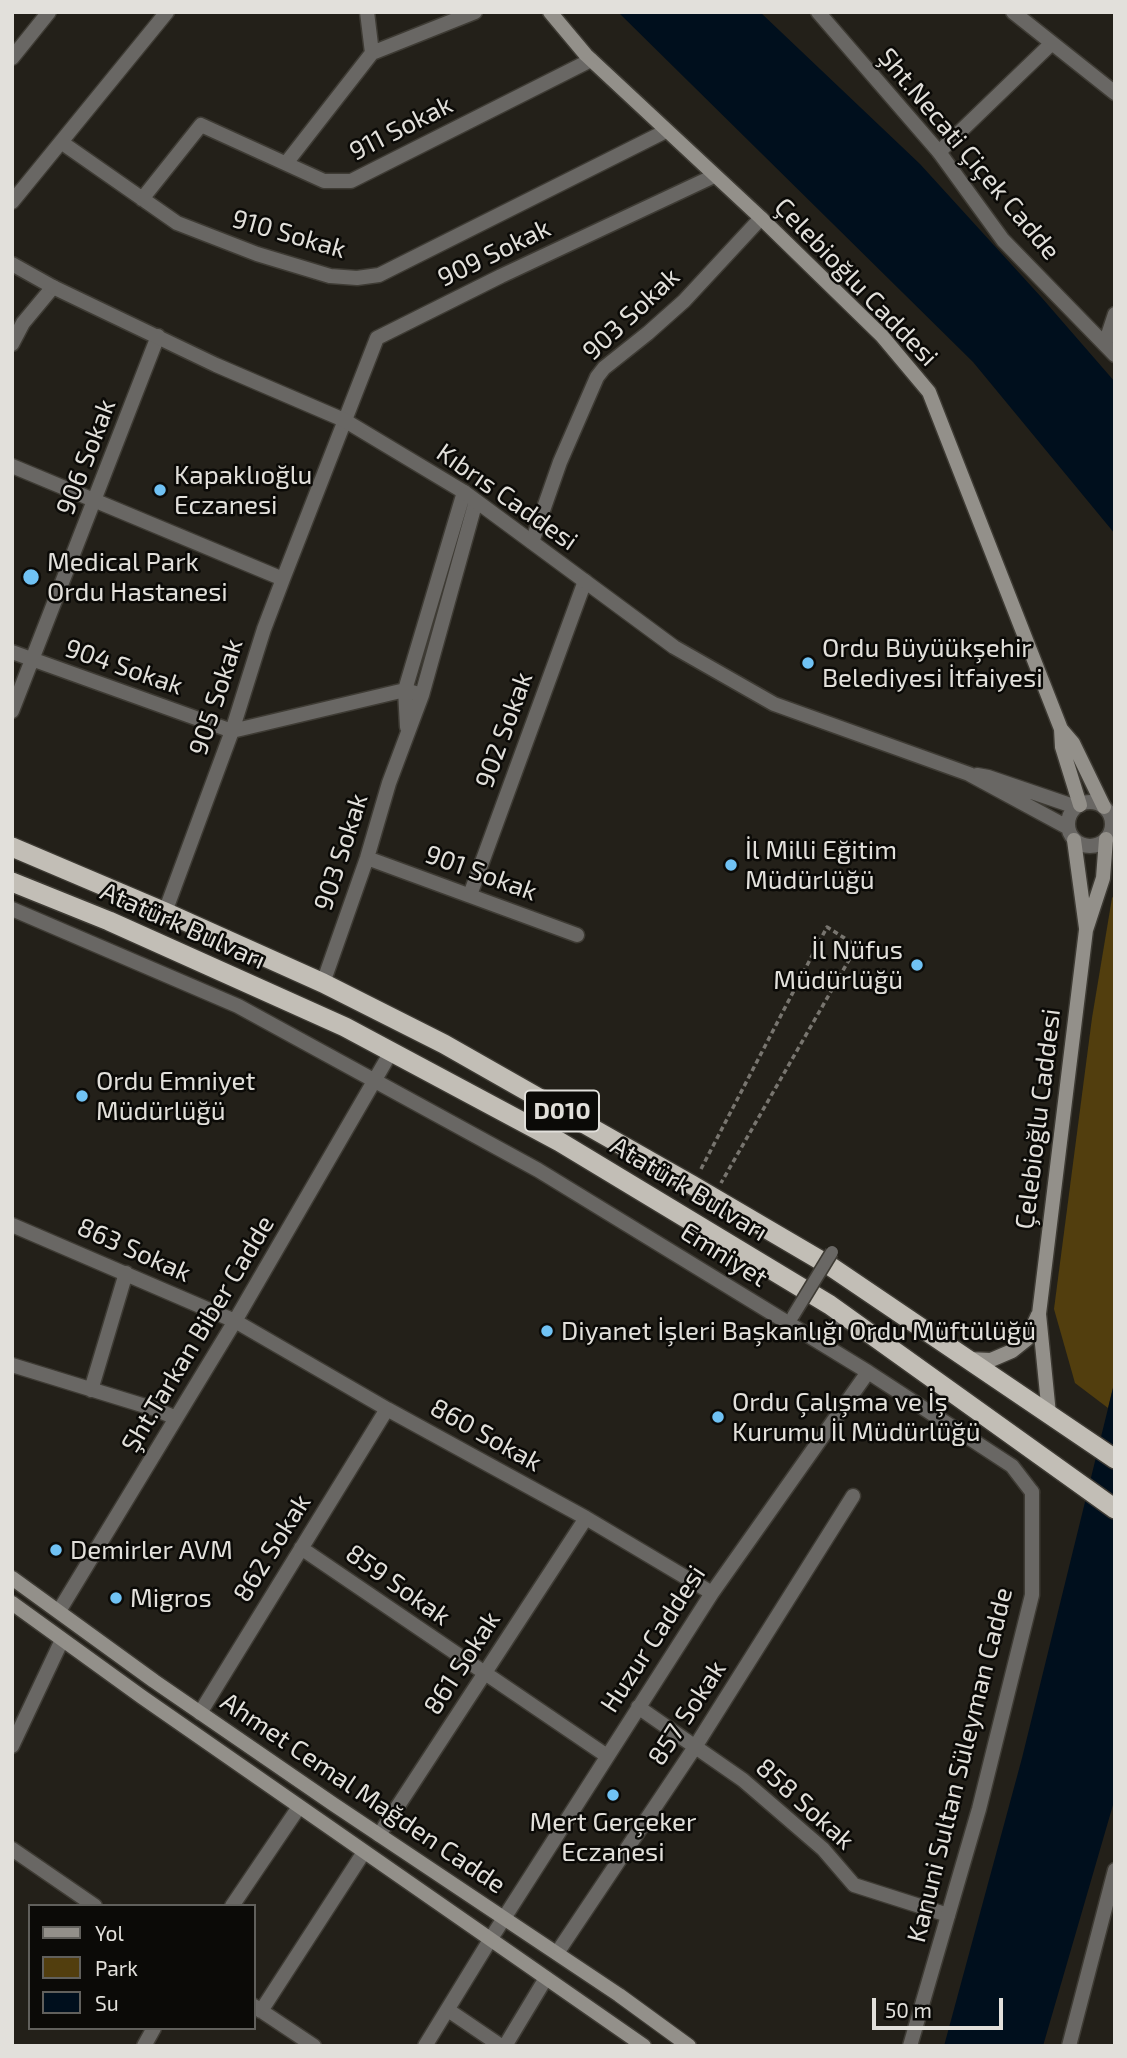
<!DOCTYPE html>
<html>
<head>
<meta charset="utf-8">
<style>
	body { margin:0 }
	#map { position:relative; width:1127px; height:2058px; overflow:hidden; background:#232019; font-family:"Exo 2",sans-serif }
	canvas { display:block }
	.frame { position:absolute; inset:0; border:14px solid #e2e0db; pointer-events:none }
	.legend { position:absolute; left:28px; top:1904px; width:228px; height:126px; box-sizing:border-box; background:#0b0a07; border:2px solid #61605c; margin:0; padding:9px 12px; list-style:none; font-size:21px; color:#e2e0db }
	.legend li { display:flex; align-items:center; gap:14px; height:35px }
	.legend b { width:35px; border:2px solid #61605c }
	.scale { position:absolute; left:872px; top:1998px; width:131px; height:32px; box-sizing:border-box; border:4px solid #e2e0db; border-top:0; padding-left:9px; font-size:21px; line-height:24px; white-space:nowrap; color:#e2e0db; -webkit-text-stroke:5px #0b0a07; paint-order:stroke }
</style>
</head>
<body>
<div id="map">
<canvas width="1127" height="2058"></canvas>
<div class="frame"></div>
<ul class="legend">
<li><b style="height:9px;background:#93908a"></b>Yol</li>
<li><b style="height:19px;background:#523e0e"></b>Park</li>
<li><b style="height:19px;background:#000f1d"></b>Su</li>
</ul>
<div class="scale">50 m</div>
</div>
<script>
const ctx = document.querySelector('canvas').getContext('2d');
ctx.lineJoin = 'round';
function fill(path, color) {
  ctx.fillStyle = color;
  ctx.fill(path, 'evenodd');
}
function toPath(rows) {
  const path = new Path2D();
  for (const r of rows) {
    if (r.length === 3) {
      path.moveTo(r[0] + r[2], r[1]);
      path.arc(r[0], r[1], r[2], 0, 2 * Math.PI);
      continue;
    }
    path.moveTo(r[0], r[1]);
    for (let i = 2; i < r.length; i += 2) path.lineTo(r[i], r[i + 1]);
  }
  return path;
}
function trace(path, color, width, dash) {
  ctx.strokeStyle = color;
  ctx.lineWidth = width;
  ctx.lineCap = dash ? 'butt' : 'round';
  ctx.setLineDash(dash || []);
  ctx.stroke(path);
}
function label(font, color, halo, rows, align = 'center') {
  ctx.font = font + ' "Exo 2",sans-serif';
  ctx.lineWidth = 5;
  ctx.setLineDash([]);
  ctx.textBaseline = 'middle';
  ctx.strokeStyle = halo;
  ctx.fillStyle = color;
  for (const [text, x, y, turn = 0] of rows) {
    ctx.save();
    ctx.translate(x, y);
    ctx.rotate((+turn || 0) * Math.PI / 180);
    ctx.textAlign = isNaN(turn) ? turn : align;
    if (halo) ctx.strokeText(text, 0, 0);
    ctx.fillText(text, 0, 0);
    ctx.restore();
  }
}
fill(toPath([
	[1115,894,1115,1379,1108,1408,1075,1383,1054,1309,1092,1018,1112,898]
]), '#523e0e');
fill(toPath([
	[618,12,760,12,920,164,1042,298,1115,382,1115,534,973,362],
	[1115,1380,1115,1798,1043,2046,944,2046,1022,1758]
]), '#000f1d');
const pedestrian = toPath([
	[821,1344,843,1315]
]);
const minor = toPath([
	[1013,12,1115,93],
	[372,53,475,12],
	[12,58,49,12],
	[61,142,177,223,257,254,330,276,357,278,379,275,666,131],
	[939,152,1052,43],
	[287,162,372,53,367,12],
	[142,199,201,125,324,181,351,181,591,60],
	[12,202,167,12],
	[12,344,23,323,53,287],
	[1105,344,1115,314],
	[12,466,283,579],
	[532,542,560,462,597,377,604,368,648,333,684,301,761,218],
	[12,652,232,731,405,690,422,695],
	[12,711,158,336],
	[407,727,405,690,464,492],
	[367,858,577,935],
	[470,895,585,581],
	[12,909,238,1006,538,1170,868,1372,960,1432,1012,1466,1032,1492],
	[165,912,232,731,264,629,283,579,377,338,501,276,714,176],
	[323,983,367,858,389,783,422,695,476,501],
	[12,1225,235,1321,387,1409,586,1518,712,1593],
	[12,1365,155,1409,176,1418],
	[91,1390,126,1273],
	[301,1548,607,1756],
	[59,1611,235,1321,391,1052],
	[638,1707,743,1780,823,1849,854,1885,948,1915],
	[200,1713,387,1409],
	[12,1746,62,1640],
	[379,1835,586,1518],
	[12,1849,95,1906],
	[232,1906,299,1807],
	[557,1953,695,1747,853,1496],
	[254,2006,314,2046],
	[448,2010,501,2046],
	[261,2011,364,1852],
	[144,2046,154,2028],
	[425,2046,490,1940,712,1593,868,1372],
	[505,2046,546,1978],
	[1069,2046,1115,1870]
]);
const tertiary = toPath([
	[818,12,939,152,1003,240,1115,355],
	[12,264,53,287,216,365,344,420,464,492,674,647,774,704,969,774,1067,827],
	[977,775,988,777,1076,807],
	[1090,824,22],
	[910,2046,979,1809,1032,1595,1032,1492]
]);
const secondary = toPath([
	[550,12,586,55,761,218,882,336,929,392,1061,729],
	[1080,805,1062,747,1061,729,1073,743,1104,807],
	[1074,840,1086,928],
	[967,1359,991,1360,1012,1351,1027,1339,1038,1315],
	[1049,1414,1039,1314,1086,930,1103,878,1106,839],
	[12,1578,154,1681,333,1804,619,1995,689,2046],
	[12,1603,142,1697,644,2046]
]);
const trunk = toPath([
	[12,847,165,912,323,983,444,1044,692,1185,830,1266,1115,1459],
	[12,882,109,921,345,1027,560,1142,830,1305,1115,1509]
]);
trace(pedestrian, '#3e3b34', 15);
trace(minor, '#3e3b34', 17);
trace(tertiary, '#3e3b34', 17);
trace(secondary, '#3e3b34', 17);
trace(trunk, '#3e3b34', 22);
trace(toPath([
	[701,1169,827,927,857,946,721,1183]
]), '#78756f', 3.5, [5, 3.5]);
trace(pedestrian, '#696764', 12);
trace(minor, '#696764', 14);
trace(tertiary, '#696764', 14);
trace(secondary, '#93908a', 14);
trace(trunk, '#c2beb6', 19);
const pedestrianBridge = toPath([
	[793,1316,832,1252]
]);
trace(pedestrianBridge, '#3e3b34', 15, []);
trace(pedestrianBridge, '#696764', 12);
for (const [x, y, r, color] of [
	[160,490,7,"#70c2f4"],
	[31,577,9,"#70c2f4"],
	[808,663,7,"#70c2f4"],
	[731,865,7,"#70c2f4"],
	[917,965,7,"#70c2f4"],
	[82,1096,7,"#70c2f4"],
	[547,1331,7,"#70c2f4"],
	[718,1417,7,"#70c2f4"],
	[56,1550,7,"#70c2f4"],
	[116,1598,7,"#70c2f4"],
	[613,1795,7,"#70c2f4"]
]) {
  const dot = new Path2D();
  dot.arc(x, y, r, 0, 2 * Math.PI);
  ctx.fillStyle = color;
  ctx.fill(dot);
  trace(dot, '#0b0a07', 2.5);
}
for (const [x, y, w] of [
	[562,1111,74]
]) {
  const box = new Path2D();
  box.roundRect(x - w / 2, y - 20.5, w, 41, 5);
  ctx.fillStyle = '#0b0a07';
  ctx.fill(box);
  trace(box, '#e2e0db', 2);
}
label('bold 24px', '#e2e0db', null, [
	["D010",562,1111]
]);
label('26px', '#e2e0db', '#0b0a07', [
	["911 Sokak",401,128,-27],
	["Şht.Necati Çiçek Cadde",969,154,50],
	["910 Sokak",289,234,16],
	["909 Sokak",494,253,-26],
	["Çelebioğlu Caddesi",856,282,46],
	["903 Sokak",631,314,-43],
	["906 Sokak",86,457,-69],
	["Kıbrıs Caddesi",507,497,35],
	["904 Sokak",124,667,19],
	["905 Sokak",216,697,-72],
	["902 Sokak",504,730,-70],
	["903 Sokak",341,852,-72],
	["901 Sokak",481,873,20],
	["Atatürk Bulvarı",183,926,24],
	["Çelebioğlu Caddesi",1038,1119,-83],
	["Atatürk Bulvarı",689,1189,31],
	["863 Sokak",134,1250,24],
	["Emniyet",724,1255,32],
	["Şht.Tarkan Biber Cadde",198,1334,-59],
	["860 Sokak",486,1435,29],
	["862 Sokak",272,1548,-58],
	["859 Sokak",398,1585,35],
	["Huzur Caddesi",653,1639,-57],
	["861 Sokak",462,1663,-57],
	["857 Sokak",687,1713,-57],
	["Kanuni Sultan Süleyman Cadde",960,1765,-76],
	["Ahmet Cemal Mağden Cadde",363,1793,34],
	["858 Sokak",805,1804,42]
]);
label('26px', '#e2e0db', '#0b0a07', [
	["Kapaklıoğlu",174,475],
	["Eczanesi",174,505],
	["Medical Park",47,562],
	["Ordu Hastanesi",47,592],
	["Ordu Büyüükşehir",822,648],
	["Belediyesi İtfaiyesi",822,678],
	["İl Milli Eğitim",745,850],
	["Müdürlüğü",745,880],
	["İl Nüfus",903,950,"right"],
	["Müdürlüğü",903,980,"right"],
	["Ordu Emniyet",96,1081],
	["Müdürlüğü",96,1111],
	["Diyanet İşleri Başkanlığı Ordu Müftülüğü",561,1331],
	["Ordu Çalışma ve İş",732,1402],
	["Kurumu İl Müdürlüğü",732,1432],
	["Demirler AVM",70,1550],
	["Migros",130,1598],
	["Mert Gerçeker",613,1822,"center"],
	["Eczanesi",613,1852,"center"]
], 'left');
</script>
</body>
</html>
